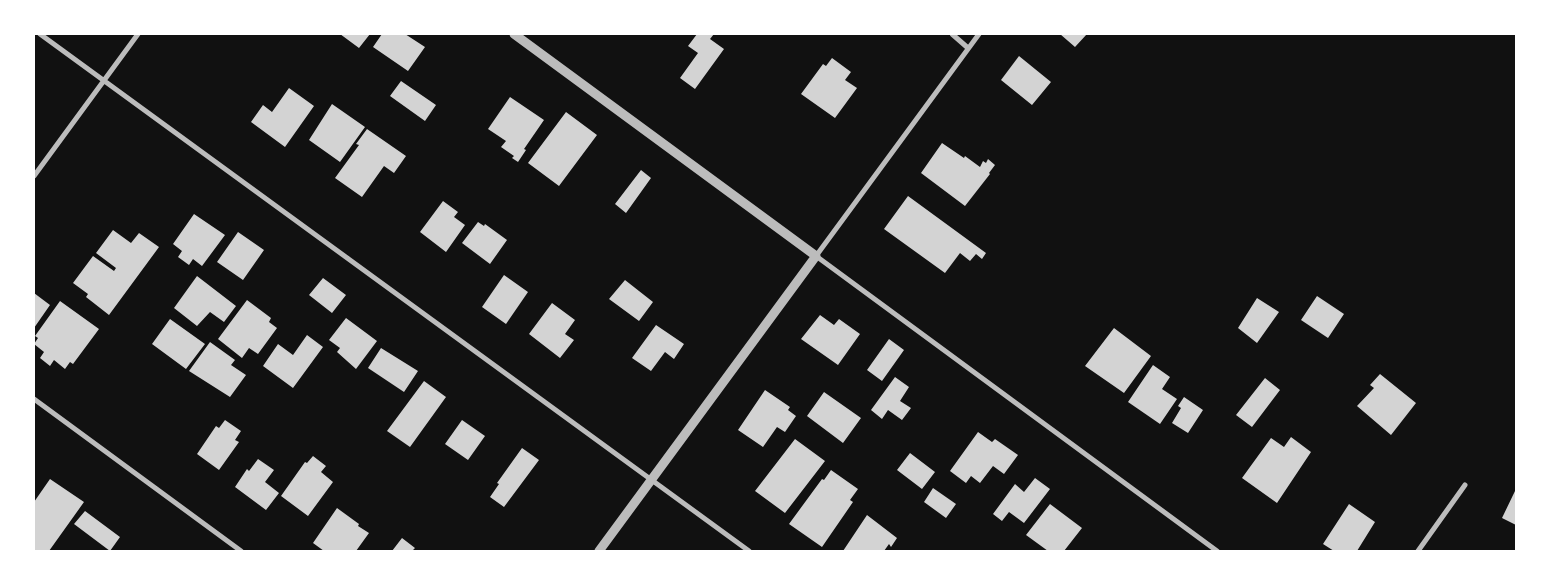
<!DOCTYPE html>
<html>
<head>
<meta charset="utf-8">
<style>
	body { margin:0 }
	#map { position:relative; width:1550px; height:585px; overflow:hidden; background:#111; font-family:Bitter,serif }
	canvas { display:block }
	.frame { position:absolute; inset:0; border:35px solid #fff; pointer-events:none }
</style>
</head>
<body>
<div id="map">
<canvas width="1550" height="585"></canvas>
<div class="frame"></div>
</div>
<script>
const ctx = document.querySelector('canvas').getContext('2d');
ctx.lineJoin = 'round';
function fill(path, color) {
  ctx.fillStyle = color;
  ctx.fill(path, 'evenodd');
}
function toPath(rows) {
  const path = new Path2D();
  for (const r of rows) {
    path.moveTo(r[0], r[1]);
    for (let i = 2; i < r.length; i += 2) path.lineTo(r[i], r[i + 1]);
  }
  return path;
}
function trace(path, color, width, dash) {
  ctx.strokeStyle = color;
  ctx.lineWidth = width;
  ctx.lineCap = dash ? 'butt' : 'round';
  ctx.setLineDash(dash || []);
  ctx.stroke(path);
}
fill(toPath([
	[340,34,370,34,359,48],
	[382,34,405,34,425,47,408,71,373,47],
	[697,34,714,34,710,39,724,49,695,89,680,78,698,53,688,46],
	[1060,34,1087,34,1075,47],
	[1019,56,1051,82,1032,105,1001,80],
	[832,58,851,72,845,80,857,88,835,118,801,94,823,64,826,66],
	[401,81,436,105,425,121,390,96],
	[289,88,314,106,285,147,251,122,263,105,272,112],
	[510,97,544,120,524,149,526,150,518,162,512,158,514,156,501,147,506,141,488,129],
	[332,104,365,127,340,162,309,140],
	[566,112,597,135,559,186,528,163],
	[367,129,406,156,394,173,384,166,362,197,335,178,359,145,356,144],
	[942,143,964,158,965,156,980,167,983,161,986,163,988,159,995,165,989,173,990,174,965,206,921,173],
	[641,170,651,178,626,213,615,204],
	[908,196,986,253,982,259,976,254,970,261,960,253,945,273,884,229],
	[443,201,458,212,454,217,465,225,446,252,420,232],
	[194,214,225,235,202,266,193,259,189,265,178,257,182,251,173,244],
	[478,222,484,226,485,224,507,240,490,264,462,243],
	[113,230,131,243,139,233,159,247,109,315,86,297,88,294,73,283,93,256,114,271,116,268,96,253],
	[238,232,264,250,243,280,217,262],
	[504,275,528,292,506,324,482,307],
	[197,276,236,306,224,322,210,312,197,326,174,308],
	[323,278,346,295,332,313,309,295],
	[625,280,653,302,639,321,609,299],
	[34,293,50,305,34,328],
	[1317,296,1344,314,1328,338,1301,320],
	[1257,298,1279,312,1257,343,1238,328],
	[247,300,271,318,269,322,277,328,258,354,249,348,242,358,218,339],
	[60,301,99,329,73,364,70,362,65,369,54,360,50,366,40,358,44,352,34,344,38,338,35,336],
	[552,303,575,320,565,334,574,340,560,358,529,334],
	[820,315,834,325,839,319,860,334,838,365,801,339],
	[346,318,377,341,356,369,337,352,340,348,329,340],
	[170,319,205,344,186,369,152,344],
	[656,325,684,344,674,359,665,352,651,371,632,358],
	[1114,328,1151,356,1124,393,1085,366],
	[307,335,323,347,293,388,263,366,278,344,293,355],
	[889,339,904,350,882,381,867,370],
	[210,342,235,360,231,365,246,375,230,397,189,371],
	[381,348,418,371,404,392,368,368],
	[1153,365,1170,377,1162,389,1177,399,1160,424,1128,402],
	[1380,374,1416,403,1391,435,1357,406,1374,388,1370,385],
	[895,377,909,387,900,401,911,408,902,420,888,410,882,419,871,410],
	[1265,378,1280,390,1252,427,1236,415],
	[424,381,446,397,410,447,387,431],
	[765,390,790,407,788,410,796,416,785,432,777,427,763,447,738,430],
	[824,392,861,418,843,443,807,416],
	[1184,397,1203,410,1188,433,1172,423,1181,408,1178,406],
	[225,420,241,431,235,440,239,442,219,470,197,454,216,426,219,428],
	[462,420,485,436,468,460,445,444],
	[978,432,992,442,995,439,1018,455,1004,474,993,466,980,483,971,476,966,483,950,471],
	[1291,437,1311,452,1277,503,1242,478,1271,438,1284,447],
	[795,439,825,461,785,513,755,491],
	[522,448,539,460,504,507,490,497,499,484,497,483],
	[910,453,935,472,922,489,897,470],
	[313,456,326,466,321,472,333,482,308,516,281,496,305,462,307,463],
	[258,459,274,470,265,482,279,493,266,510,235,487,247,469,249,471],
	[831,470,858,489,850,500,853,502,822,547,789,524,822,479,824,480],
	[1035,478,1050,489,1024,523,1009,512,1002,521,993,514,1015,484,1024,492],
	[50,479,84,502,49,551,34,551,35,547,34,546,34,502],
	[933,488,956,504,946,518,924,502],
	[1515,491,1516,492,1516,525,1502,518],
	[1050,504,1082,528,1064,551,1048,551,1026,535],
	[1349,504,1375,522,1357,551,1334,551,1323,544],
	[337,508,359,524,358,526,369,533,356,551,324,551,313,543],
	[85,511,120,537,110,551,74,524],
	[867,515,897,538,891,547,889,544,884,551,843,551],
	[402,538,415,548,412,551,392,551]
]), '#d3d3d3');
trace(toPath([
	[40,34,749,551],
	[952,34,968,48],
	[979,34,816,256,1217,551],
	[34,176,138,34],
	[34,399,241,551],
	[1418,551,1465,485]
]), '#bcbcbc', 5);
trace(toPath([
	[514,34,816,256,599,551]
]), '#bcbcbc', 9);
</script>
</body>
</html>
